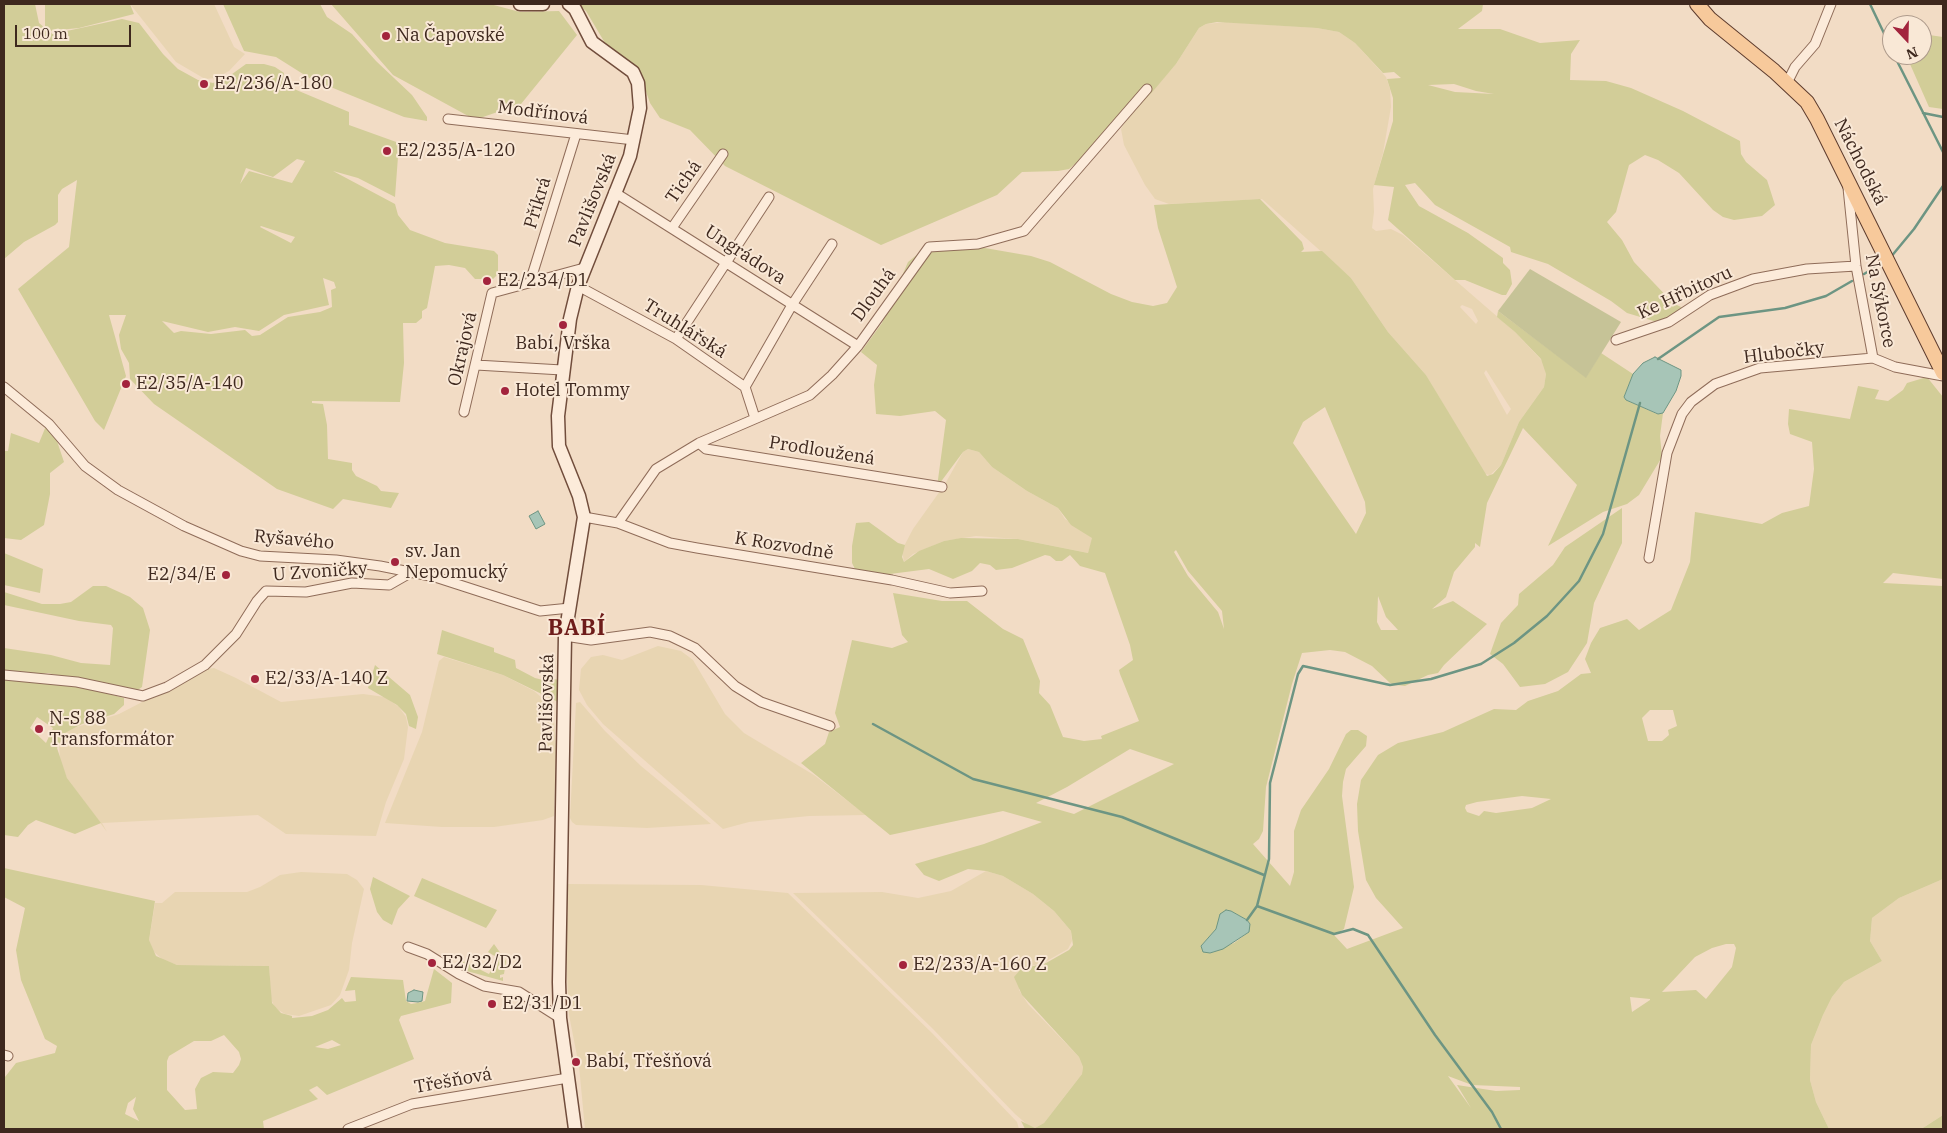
<!DOCTYPE html>
<html>
<head>
<meta charset="utf-8">
<style>
	body { margin:0 }
	#map { position:relative; width:1947px; height:1133px; overflow:hidden; background:#f2dcc5; font-family:"IBM Plex Serif",serif }
	canvas { display:block }
	.frame { position:absolute; inset:0; border:5px solid #3e281e; pointer-events:none }
	.north { position:absolute; left:1882px; top:15px; width:50px; height:50px; box-sizing:border-box; background:#f9e8d6; border:1px solid #ae9b8c; border-radius:50%; rotate:159deg; font-size:14px; font-weight:700; line-height:20px; text-align:center; color:#3e281e }
	.north::after { content:''; display:block; margin:auto; width:18px; height:22px; background:#a3243d; clip-path:polygon(50% 0,100% 100%,50% 72%,0 100%) }
	.scale { position:absolute; left:15px; top:25px; width:116px; height:22px; box-sizing:border-box; border:2px solid #3e281e; border-top:0; padding-left:6px; font-size:15px; line-height:18px; white-space:nowrap; color:#3e281e; -webkit-text-stroke:4px #f9e8d6; paint-order:stroke }
</style>
</head>
<body>
<div id="map">
<canvas width="1947" height="1133"></canvas>
<div class="frame"></div>
<div class="north">N</div>
<div class="scale">100 m</div>
</div>
<script>
const ctx = document.querySelector('canvas').getContext('2d');
ctx.lineJoin = 'round';
function fill(path, color) {
  ctx.fillStyle = color;
  ctx.fill(path, 'evenodd');
}
function toPath(rows) {
  const path = new Path2D();
  for (const r of rows) {
    path.moveTo(r[0], r[1]);
    for (let i = 2; i < r.length; i += 2) path.lineTo(r[i], r[i + 1]);
  }
  return path;
}
function trace(path, color, width, dash) {
  ctx.strokeStyle = color;
  ctx.lineWidth = width;
  ctx.lineCap = dash ? 'butt' : 'round';
  ctx.setLineDash(dash || []);
  ctx.stroke(path);
}
function label(font, color, halo, rows, align = 'center') {
  ctx.font = font + ' "IBM Plex Serif",serif';
  ctx.lineWidth = 4;
  ctx.setLineDash([]);
  ctx.textBaseline = 'middle';
  ctx.strokeStyle = halo;
  ctx.fillStyle = color;
  for (const [text, x, y, turn = 0] of rows) {
    ctx.save();
    ctx.translate(x, y);
    ctx.rotate((+turn || 0) * Math.PI / 180);
    ctx.textAlign = isNaN(turn) ? turn : align;
    if (halo) ctx.strokeText(text, 0, 0);
    ctx.fillText(text, 0, 0);
    ctx.restore();
  }
}
fill(toPath([
	[130,4,214,4,234,47,245,54,229,71,216,78,205,79,176,62],
	[1226,22,1317,28,1339,32,1355,43,1386,77,1390,89,1391,107,1383,153,1373,189,1374,212,1372,228,1376,231,1391,229,1403,235,1515,332,1545,364,1546,374,1544,387,1519,422,1501,465,1490,475,1484,474,1426,375,1388,332,1351,278,1262,199,1169,204,1155,199,1145,185,1124,145,1121,129,1126,120,1176,64,1199,28,1206,24],
	[1462,305,1472,309,1478,321,1476,324,1460,307],
	[1486,370,1511,409,1507,415,1484,373],
	[968,449,979,452,992,467,1027,491,1058,508,1065,519,1093,538,1088,553,1018,539,976,536,944,541,913,554,904,562,902,550,913,529,945,484,963,452],
	[658,646,681,651,693,660,725,714,744,733,814,775,866,815,809,816,749,822,723,829,603,724,587,705,579,690,581,669,591,657,603,655,622,660],
	[444,657,503,675,534,691,547,702,554,718,556,749,554,816,543,820,494,827,442,827,385,823,422,732,439,661],
	[214,668,236,678,281,702,363,694,385,697,399,707,406,717,408,727,404,759,386,802,376,836,286,834,258,815,102,823,107,832,67,778,60,761,59,742,65,733,74,728,119,714,206,669],
	[580,702,605,731,641,766,711,824,647,828,576,825,572,822,570,818,576,703],
	[986,871,1003,876,1033,894,1054,911,1071,931,1072,941,1068,949,1045,962,1021,969,1019,990,1028,1004,1079,1057,1083,1067,1082,1074,1044,1123,1035,1128,1029,1126,1015,1114,933,1029,793,893,882,892,918,898,951,891],
	[301,872,347,874,357,880,364,889,352,943,349,970,340,995,331,1005,299,1016,285,1014,275,1008,271,999,269,966,177,965,163,960,152,950,149,940,155,903,162,903,175,892,247,892,260,887,280,875],
	[1943,879,1943,1115,1921,1129,1829,1129,1816,1102,1810,1080,1811,1045,1823,1015,1832,997,1844,982,1882,961,1870,941,1872,918,1899,898],
	[568,884,701,885,788,893,932,1033,1017,1122,1019,1129,585,1129,579,1066,569,1015,566,953]
]), '#e8d5b2');
fill(toPath([
	[4,4,35,4,39,23,45,28,45,4,130,4,134,14,79,28,49,31,53,34,122,19,139,23,163,54,178,69,198,80,213,83,228,77,246,64,264,64,275,67,284,73,282,84,349,112,349,125,399,143,395,197,358,178,333,171,395,204,398,215,410,230,445,243,494,251,498,255,498,274,493,279,475,279,465,268,449,265,435,266,427,308,422,311,422,318,416,323,403,323,404,363,400,402,312,401,312,403,323,404,327,425,328,459,352,463,352,470,356,476,377,486,381,491,399,493,391,508,343,499,333,509,277,489,154,404,130,379,129,363,121,349,119,335,126,315,109,315,126,376,104,430,95,421,18,289,69,247,77,180,62,189,58,195,58,222,55,225,24,242,4,259],
	[297,159,305,161,292,183,249,171,240,184,246,168,273,177],
	[260,227,261,226,295,237,291,243],
	[323,278,334,282,336,288,331,290,332,307,320,312,288,317,260,335,252,336,245,330,211,334,181,331,174,333,162,321,208,332,235,327,259,331,284,315,329,305],
	[223,4,320,4,327,17,352,34,376,61,412,95,427,117,427,121,404,117,311,79,276,57,244,51],
	[331,4,490,4,520,12,559,11,577,35,521,104,480,118,470,117,393,75],
	[578,4,1483,4,1482,11,1458,29,1500,29,1540,43,1580,40,1571,54,1570,80,1606,81,1631,88,1683,111,1740,141,1741,154,1746,162,1767,180,1775,205,1762,216,1734,220,1723,217,1713,210,1679,173,1658,160,1645,155,1629,165,1616,212,1607,222,1622,240,1634,262,1673,303,1685,309,1657,322,1627,313,1611,301,1548,264,1511,252,1510,247,1435,205,1415,183,1405,185,1419,206,1468,233,1503,258,1503,263,1510,270,1512,284,1506,295,1502,295,1465,280,1455,280,1388,220,1394,187,1374,185,1393,121,1393,98,1387,79,1401,78,1394,72,1383,73,1355,43,1339,32,1317,28,1217,22,1206,24,1199,28,1176,64,1154,90,1125,121,1069,169,1058,171,1022,172,997,195,881,245,725,166,690,130,660,118,650,103,638,68,605,43,586,11],
	[1454,84,1476,91,1494,94,1455,92,1428,85],
	[1922,34,1943,37,1943,109,1929,107,1906,55,1922,55],
	[1260,199,1302,242,1304,249,1301,252,1322,251,1351,278,1388,332,1426,375,1487,476,1493,474,1501,465,1519,422,1544,387,1546,374,1541,359,1515,332,1497,317,1498,311,1586,377,1601,353,1633,374,1624,397,1626,400,1657,414,1663,413,1660,436,1662,457,1639,495,1627,504,1603,512,1548,546,1577,485,1523,428,1487,503,1480,547,1475,543,1475,547,1454,572,1446,597,1432,609,1453,601,1487,624,1444,665,1438,673,1428,675,1405,686,1396,685,1390,683,1372,666,1345,652,1330,650,1302,653,1292,684,1266,787,1263,831,1259,839,1253,844,1290,886,1294,872,1294,831,1301,810,1329,769,1346,734,1351,730,1358,730,1367,736,1366,746,1346,769,1343,782,1342,796,1354,887,1344,929,1334,935,1347,949,1403,928,1376,898,1366,880,1358,831,1357,804,1361,780,1378,755,1398,743,1443,732,1494,709,1516,710,1528,701,1558,691,1581,674,1591,673,1585,659,1591,643,1600,628,1627,619,1639,630,1671,610,1690,562,1695,512,1762,524,1782,513,1809,506,1814,469,1812,442,1790,434,1788,424,1789,409,1850,419,1858,386,1879,390,1875,399,1888,401,1903,390,1907,383,1927,377,1943,397,1943,579,1893,573,1883,583,1943,586,1943,879,1899,898,1872,918,1870,941,1882,961,1844,982,1832,997,1823,1015,1811,1045,1810,1080,1816,1102,1829,1129,1025,1129,1021,1121,1035,1128,1044,1123,1082,1074,1083,1067,1079,1057,1022,995,1014,977,1021,969,1046,963,1069,950,1073,945,1071,931,1054,911,1033,894,1003,876,986,871,968,869,939,881,924,875,915,864,984,844,1042,822,1003,811,890,835,801,763,825,744,829,732,840,727,835,713,852,640,892,648,908,642,902,635,893,593,942,601,967,601,1003,629,1023,639,1040,681,1039,693,1050,705,1063,737,1084,741,1102,739,1101,736,1139,721,1120,674,1119,670,1133,660,1130,645,1105,573,1080,566,1070,555,1062,561,1056,561,1050,556,1045,555,1012,568,996,570,990,565,980,563,972,571,953,579,929,569,882,575,855,569,852,563,852,546,856,523,869,522,898,543,905,545,902,557,904,562,919,551,944,541,961,538,1018,539,1088,553,1092,538,1071,525,1058,508,1027,491,992,467,979,452,968,449,963,452,937,487,946,420,935,411,900,416,876,414,874,385,877,365,861,352,882,323,908,262,924,249,979,247,1031,256,1050,262,1111,294,1132,302,1153,306,1167,303,1177,287,1158,228,1154,205],
	[1325,407,1365,502,1366,513,1356,534,1293,443,1303,422],
	[1176,550,1188,571,1222,611,1224,629,1218,612,1188,576,1174,552],
	[1378,596,1386,617,1398,630,1381,630,1377,622],
	[1650,710,1673,710,1677,726,1668,730,1669,735,1662,741,1648,741,1642,718],
	[1130,749,1174,764,1074,814,1036,803,1067,787],
	[1522,796,1551,799,1532,808,1496,813,1484,811,1479,816,1467,812,1465,808,1466,805,1477,802],
	[1226,910,1231,911,1247,920,1250,924,1249,932,1234,943,1210,953,1201,946,1216,929],
	[1726,944,1734,944,1736,948,1732,967,1706,999,1696,990,1662,992,1695,957,1712,948],
	[1630,997,1650,999,1650,1000,1632,1012],
	[1448,1076,1472,1085,1520,1087,1520,1090,1496,1091,1457,1085,1471,1108],
	[46,426,57,441,64,462,50,473,50,494,44,525,21,540,4,538,4,451,8,451,11,433,39,443],
	[1622,508,1622,543,1594,603,1587,643,1568,672,1545,684,1520,687,1503,664,1490,654,1501,623,1518,605,1519,594,1553,565,1565,547],
	[4,553,43,569,40,593,4,585],
	[93,586,106,586,130,597,143,608,150,630,142,687,133,693,48,673,32,675,4,672,4,648,51,655,81,663,110,665,113,628,111,625,79,621,4,605,4,592,42,604,60,604,71,602],
	[442,630,494,648,494,652,515,660,516,668,535,678,543,680,545,677,559,680,558,702,503,675,437,654],
	[375,665,410,695,418,717,416,729,409,726,406,714,397,705,368,688],
	[4,678,79,686,124,698,124,705,114,714,82,724,65,733,57,748,67,778,101,823,75,834,36,820,28,825,18,837,4,835],
	[37,717,53,728,46,743,30,728],
	[4,868,155,901,149,940,156,956,177,965,269,966,272,1003,281,1013,292,1016,292,1018,312,1016,328,1010,342,998,345,1002,356,1001,355,990,345,991,351,977,403,980,406,1001,411,1004,417,1003,425,1001,434,969,452,983,451,1003,401,1016,399,1020,414,1059,327,1095,317,1086,309,1090,318,1099,263,1121,264,1129,4,1129,5,1077,16,1063,55,1053,57,1046,45,1039,21,980,16,950,25,908,4,897],
	[224,1035,239,1052,241,1059,239,1065,233,1073,213,1072,201,1078,195,1089,197,1109,185,1110,167,1090,167,1061,169,1056,194,1041,211,1041],
	[332,1040,341,1045,328,1049,315,1047],
	[136,1097,133,1109,139,1121,125,1114,128,1103],
	[373,877,410,896,398,909,392,925,383,920,377,912,370,889],
	[422,878,497,910,490,922,486,928,414,896],
	[494,944,506,961,504,974,500,975,500,978,503,977,503,981,456,968,463,961,489,974,498,958,488,952],
	[1943,1115,1943,1129,1921,1129,1926,1126]
]), '#d2cd98');
fill(toPath([
	[1530,269,1621,322,1586,378,1498,311]
]), '#c6c397');
const water = toPath([
	[1655,357,1681,370,1681,376,1676,391,1663,413,1658,414,1626,400,1624,397,1633,374,1643,363,1655,357],
	[538,511,545,524,536,529,529,516,538,511],
	[1226,910,1231,911,1247,920,1250,924,1249,932,1223,949,1210,953,1203,952,1201,946,1216,929,1220,914,1226,910],
	[414,990,423,992,422,1001,418,1002,407,1001,408,993,414,990]
]);
fill(water, '#a7c5b7');
trace(water, '#6d9583', 1);
trace(toPath([
	[1870,4,1892,50],
	[1894,55,1943,152],
	[1923,113,1943,117],
	[1890,258,1914,229,1943,186],
	[1864,274,1884,262],
	[1658,359,1719,317,1785,308,1826,296,1852,281],
	[873,724,973,779,1122,817,1264,875],
	[1257,906,1334,934,1353,929,1368,935,1435,1035,1492,1112,1501,1129],
	[1247,920,1257,906,1269,859,1270,783,1298,674,1303,666,1390,685,1431,679,1481,664,1514,643,1547,616,1579,581,1603,534,1640,403]
]), '#6d9583', 2.5);
const street = toPath([
	[1787,83,1795,67,1815,44,1831,4],
	[448,119,634,140],
	[1848,188,1856,266,1873,358,1895,367,1943,376],
	[614,192,858,346],
	[672,228,723,154],
	[530,282,576,134],
	[578,286,676,339,745,387,755,418],
	[676,339,769,197],
	[1616,340,1669,322,1710,295,1753,279,1807,269,1856,266],
	[476,365,562,370],
	[4,387,49,424,85,466,118,490,184,526,241,551,260,556,336,560,380,566,435,577,540,611,570,608],
	[745,387,792,305,832,244],
	[464,412,492,293,584,268],
	[699,443,706,449,942,487],
	[584,517,618,523,670,543,697,548,892,580,950,593,982,591],
	[618,523,656,469,699,443,810,395,832,375,858,346,929,247,978,244,1024,231,1147,89],
	[1649,558,1667,453,1682,414,1691,402,1715,384,1760,368,1873,358],
	[565,636,591,640,650,632,670,636,695,648,735,686,761,702,830,726],
	[4,675,77,682,143,696,167,687,205,665,236,634,257,601,266,591,306,592,352,583,389,585,410,573],
	[408,947,427,954,459,974,484,986,519,992,560,1018],
	[4,1055,8,1056],
	[348,1129,412,1104,568,1078]
]);
const secondary = toPath([
	[520,4,543,4],
	[569,4,575,9,592,42,633,72,638,83,640,108,630,156,578,286,570,319,558,416,559,446,579,496,584,517,565,636,559,982,560,1018,575,1129]
]);
const primary = toPath([
	[1697,4,1710,19,1774,71,1807,102,1817,119,1943,373]
]);
trace(street, '#8f6c59', 11);
trace(secondary, '#714d3c', 15);
trace(primary, '#5d3b2d', 16);
trace(street, '#fcebda', 9);
trace(secondary, '#fcebda', 12);
trace(primary, '#f7c99b', 14);
for (const [x, y, r, color] of [
	[386,36,5,"#a3243d"],
	[204,84,5,"#a3243d"],
	[387,151,5,"#a3243d"],
	[487,281,5,"#a3243d"],
	[563,325,5,"#a3243d"],
	[126,384,5,"#a3243d"],
	[505,391,5,"#a3243d"],
	[395,562,5,"#a3243d"],
	[226,575,5,"#a3243d"],
	[255,679,5,"#a3243d"],
	[39,729,5,"#a3243d"],
	[432,963,5,"#a3243d"],
	[903,965,5,"#a3243d"],
	[492,1004,5,"#a3243d"],
	[576,1062,5,"#a3243d"]
]) {
  const dot = new Path2D();
  dot.arc(x, y, r, 0, 2 * Math.PI);
  ctx.fillStyle = color;
  ctx.fill(dot);
  trace(dot, '#f9e8d6', 2);
}
label('18px', '#3e281e', '#f9e8d6', [
	["Na Čapovské",396,36],
	["E2/236/A-180",214,84],
	["E2/235/A-120",397,151],
	["E2/234/D1",497,281],
	["Babí, Vrška",563,344,"center"],
	["E2/35/A-140",136,384],
	["Hotel Tommy",515,391],
	["sv. Jan",405,552],
	["Nepomucký",405,573],
	["E2/34/E",216,575,"right"],
	["E2/33/A-140 Z",265,679],
	["N-S 88",49,719],
	["Transformátor",49,740],
	["E2/32/D2",442,963],
	["E2/233/A-160 Z",913,965],
	["E2/31/D1",502,1004],
	["Babí, Třešňová",586,1062]
], 'left');
label('18px', '#3e281e', '#f9e8d6', [
	["Modřínová",543,113,7],
	["Náchodská",1860,162,63],
	["Tichá",684,182,-55],
	["Pavlišovská",593,200,-68],
	["Příkrá",538,203,-73],
	["Ungrádova",745,255,33],
	["Ke Hřbitovu",1685,293,-25],
	["Dlouhá",874,295,-54],
	["Na Sýkorce",1880,301,79],
	["Truhlářská",685,329,32],
	["Okrajová",463,349,-77],
	["Hlubočky",1784,353,-7],
	["Prodloužená",822,451,9],
	["Ryšavého",294,540,5],
	["K Rozvodně",784,546,9],
	["U Zvoničky",320,572,-4],
	["Pavlišovská",547,703,-89],
	["Třešňová",453,1081,-10]
]);
ctx.letterSpacing = '1px';
label('bold 22px', '#6e1c1a', '#f9e8d6', [
	["BABÍ",577,629]
]);
ctx.letterSpacing = '0px';
</script>
</body>
</html>
